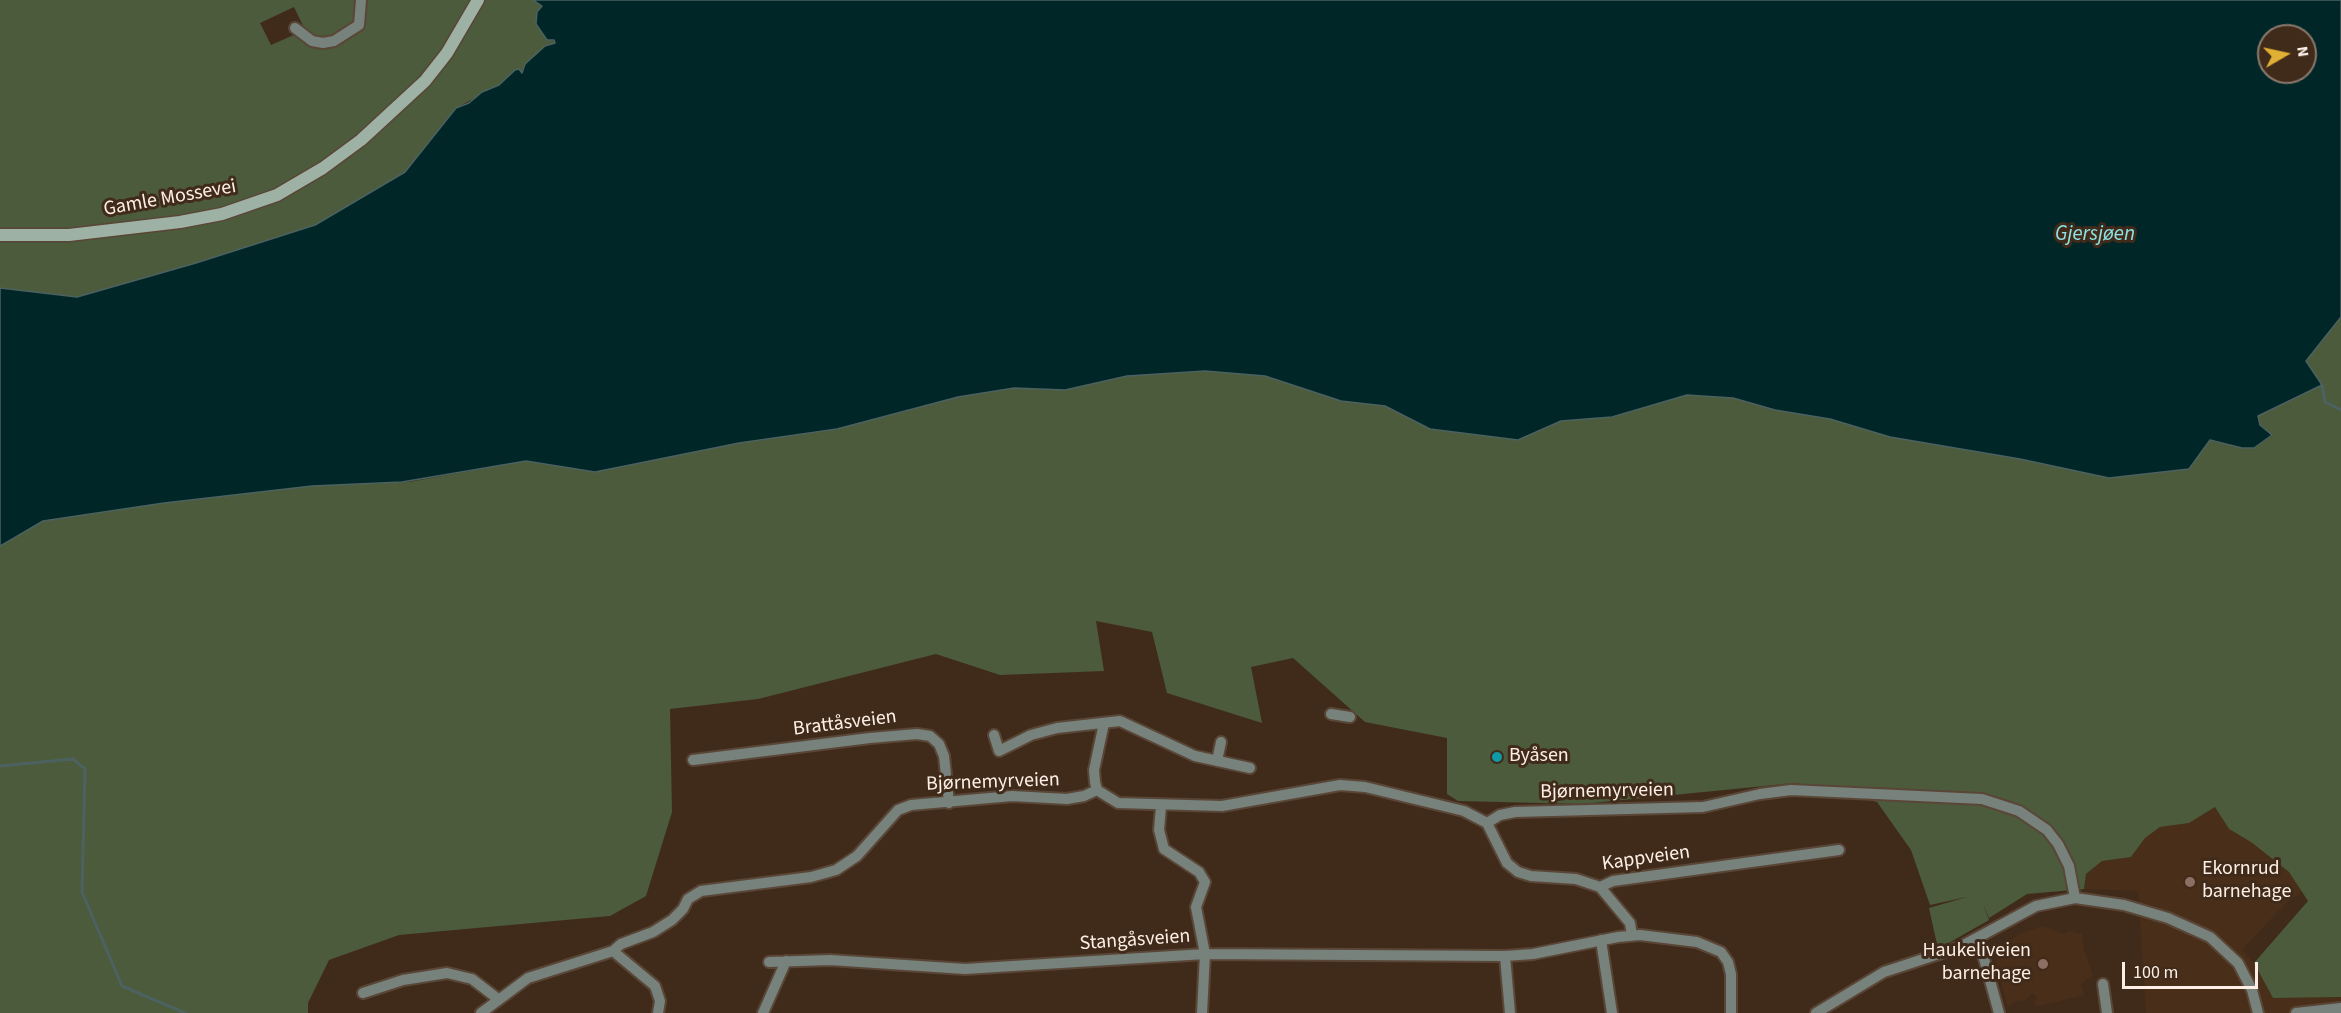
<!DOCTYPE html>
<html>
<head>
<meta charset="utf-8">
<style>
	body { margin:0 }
	#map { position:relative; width:2341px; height:1013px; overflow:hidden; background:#402b1b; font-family:"Source Sans 3",sans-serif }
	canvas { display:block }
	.north { position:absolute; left:2257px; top:24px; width:60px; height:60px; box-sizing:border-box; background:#402b1b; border:2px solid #8c796c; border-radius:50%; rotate:81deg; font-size:16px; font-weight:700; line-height:24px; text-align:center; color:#fdefe5 }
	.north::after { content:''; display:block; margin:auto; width:21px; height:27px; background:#e0b034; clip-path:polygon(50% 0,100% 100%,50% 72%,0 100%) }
	.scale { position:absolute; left:2122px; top:962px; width:136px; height:27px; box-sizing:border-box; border:3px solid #fdefe5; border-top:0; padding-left:8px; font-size:18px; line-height:21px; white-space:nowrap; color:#fdefe5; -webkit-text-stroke:4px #402b1b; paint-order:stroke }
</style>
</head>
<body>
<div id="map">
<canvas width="2341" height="1013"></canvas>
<div class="north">N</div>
<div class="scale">100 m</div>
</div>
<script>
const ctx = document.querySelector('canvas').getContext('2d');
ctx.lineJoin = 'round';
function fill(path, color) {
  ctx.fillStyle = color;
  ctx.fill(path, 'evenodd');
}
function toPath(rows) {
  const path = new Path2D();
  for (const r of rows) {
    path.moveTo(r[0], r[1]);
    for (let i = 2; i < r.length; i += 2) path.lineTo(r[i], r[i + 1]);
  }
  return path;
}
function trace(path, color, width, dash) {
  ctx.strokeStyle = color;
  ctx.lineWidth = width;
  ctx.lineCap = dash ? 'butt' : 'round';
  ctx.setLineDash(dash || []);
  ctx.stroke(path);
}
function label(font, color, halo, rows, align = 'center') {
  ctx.font = font + ' "Source Sans 3",sans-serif';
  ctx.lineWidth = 6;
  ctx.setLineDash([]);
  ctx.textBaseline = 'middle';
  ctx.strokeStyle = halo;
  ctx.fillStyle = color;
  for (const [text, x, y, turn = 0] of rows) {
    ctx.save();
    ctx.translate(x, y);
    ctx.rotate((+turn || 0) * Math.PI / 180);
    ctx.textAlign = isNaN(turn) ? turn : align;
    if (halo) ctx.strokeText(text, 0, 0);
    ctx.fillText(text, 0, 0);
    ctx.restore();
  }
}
fill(toPath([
	[2215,806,2229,829,2251,842,2289,872,2303,891,2285,904,2242,950,2254,963,2273,998,2341,997,2341,1013,2146,1013,2138,891,2084,889,2086,874,2102,861,2131,857,2145,838,2160,827,2189,823],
	[2043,926,2064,934,2068,931,2082,934,2084,950,2093,975,2081,984,2084,995,2039,1006,2034,1004,2037,997,2032,993,2026,1000,2017,1001,2008,1007,1997,970,1997,956,2001,956,2002,953,2000,947,2022,933]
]), '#492e19');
fill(toPath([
	[0,0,533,0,542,6,539,27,547,39,556,42,544,47,523,67,522,73,515,70,499,85,456,108,405,172,315,225,196,263,77,297,0,288],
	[294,7,305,30,271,45,260,23],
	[2341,317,2341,997,2273,998,2254,963,2308,901,2289,872,2251,842,2229,829,2215,807,2189,823,2160,827,2145,838,2131,857,2102,861,2086,874,2084,889,2027,894,1989,918,1983,904,1989,920,1938,949,1929,908,1967,897,1930,905,1911,850,1877,802,1795,783,1582,804,1458,801,1447,794,1447,738,1365,722,1293,658,1251,667,1262,723,1167,693,1152,632,1096,621,1104,671,1000,675,936,654,758,699,670,709,672,812,646,896,610,916,399,935,329,960,308,1003,308,1013,0,1013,0,546,43,521,164,503,312,486,409,482,526,461,595,472,739,443,837,429,958,397,1014,388,1065,390,1127,376,1205,371,1265,376,1341,401,1385,406,1430,429,1518,440,1561,421,1612,417,1687,395,1733,398,1775,410,1830,419,1890,437,2020,459,2109,478,2189,469,2209,440,2242,448,2254,448,2272,436,2260,425,2258,416,2322,385,2306,361]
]), '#4b5b3c');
const water = toPath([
	[533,0,2341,0,2341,317,2306,361,2322,385,2258,416,2260,425,2272,435,2254,448,2242,448,2210,440,2189,469,2109,478,2020,459,1890,437,1830,419,1775,410,1733,398,1687,395,1612,417,1561,421,1518,440,1430,429,1385,406,1341,401,1265,376,1205,371,1127,376,1065,390,1014,388,958,397,837,429,739,443,595,472,526,461,402,482,312,486,164,503,43,521,0,546,0,288,77,297,196,263,315,225,405,172,456,108,469,103,482,92,499,85,515,70,519,69,522,73,525,64,545,46,555,43,554,40,547,40,536,24,537,12,542,6,533,0],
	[2269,36,2305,36,2305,72,2269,72,2269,36]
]);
fill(water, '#002627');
trace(water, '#4c6260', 1.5);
trace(toPath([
	[2322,385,2325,402,2341,410],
	[0,766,73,759,85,769,82,892,122,986,185,1013]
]), '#4c6260', 3);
const street = toPath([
	[295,28,312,41,323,43,334,41,359,25,361,0],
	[1331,714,1350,717],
	[1104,723,1094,770,1095,782,1097,790,1118,803,1222,806,1340,785,1365,787,1464,811,1487,823,1507,863,1518,872,1531,876,1576,879,1600,887,1630,923,1632,935],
	[994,735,999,751,1031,735,1057,728,1120,721,1195,756,1250,768],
	[693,760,870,738,917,734,930,736,939,744,944,756,949,803],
	[1217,761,1221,742],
	[1161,806,1159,830,1164,849,1199,872,1205,882,1196,907,1205,954,1202,1013],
	[1487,823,1500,815,1515,812,1703,807,1760,794,1791,790,1982,799,2019,811,2047,830,2058,844,2069,866,2075,898],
	[1600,887,1613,881,1839,850],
	[1978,937,1999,1013],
	[1601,940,1612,1013],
	[613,951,621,944,653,932,672,920,683,909,688,899,701,891,811,877,836,870,857,856,898,810,911,805,1012,796,1067,799,1084,796,1097,790],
	[1505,956,1510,1013],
	[769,962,830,960,965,969,1205,954,1505,956,1533,954,1618,937,1640,935,1697,942,1721,952,1728,962,1731,974,1731,1013],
	[2103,984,2107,1013],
	[363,993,403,980,447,973,472,979,498,999],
	[481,1013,528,978,613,951,655,986,660,1001,658,1013],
	[763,1013,786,961],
	[1816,1013,1884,972,1960,947,2036,906,2075,898,2124,905,2168,918,2210,937,2238,963,2252,990,2258,1013],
	[2296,1013,2341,1008]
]);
const secondary = toPath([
	[0,235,69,235,180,222,222,214,277,195,323,168,361,140,425,81,447,53,478,0]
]);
trace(street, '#5a4637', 14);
trace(secondary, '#5a4637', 15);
trace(street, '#76827b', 10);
trace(secondary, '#9eb1a5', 12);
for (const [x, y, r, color] of [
	[1497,757,6,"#0f9aa8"],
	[2190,882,6,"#8d6e63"],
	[2043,964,6,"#8d6e63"]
]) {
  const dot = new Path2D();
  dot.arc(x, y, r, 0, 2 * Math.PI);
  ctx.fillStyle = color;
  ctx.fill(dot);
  trace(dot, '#402b1b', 2);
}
label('20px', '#fdefe5', '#402b1b', [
	["Gamle Mossevei",170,199,-10],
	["Brattåsveien",845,724,-7],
	["Bjørnemyrveien",993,783,-2],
	["Bjørnemyrveien",1607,792,-1],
	["Kappveien",1646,859,-8],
	["Stangåsveien",1135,941,-4]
]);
label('20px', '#fdefe5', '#402b1b', [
	["Byåsen",1509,757],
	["Ekornrud",2202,870],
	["barnehage",2202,893],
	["Haukeliveien",2031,952,"right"],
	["barnehage",2031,975,"right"]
], 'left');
label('italic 21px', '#8ee3e5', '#402b1b', [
	["Gjersjøen",2095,235]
]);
</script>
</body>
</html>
